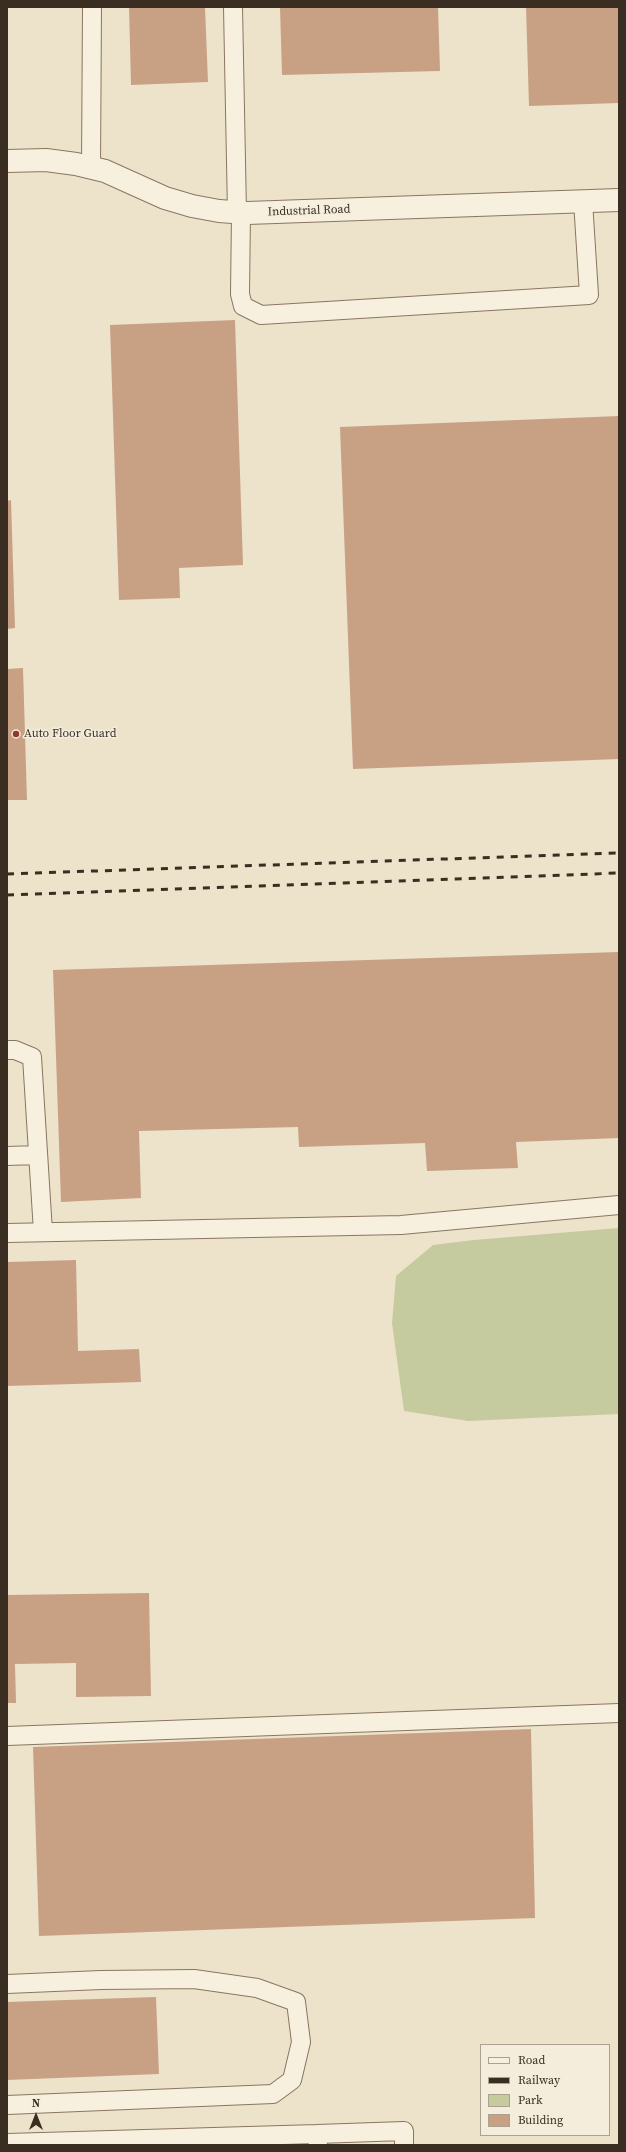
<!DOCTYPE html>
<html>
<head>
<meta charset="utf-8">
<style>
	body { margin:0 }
	#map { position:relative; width:626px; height:2152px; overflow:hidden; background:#ede3cb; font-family:"Source Serif 4",serif }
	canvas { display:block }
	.frame { position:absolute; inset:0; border:8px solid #3a2e23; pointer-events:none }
	.legend { position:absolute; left:480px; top:2044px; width:130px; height:92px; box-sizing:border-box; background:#f4eddb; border:1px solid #aaa191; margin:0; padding:5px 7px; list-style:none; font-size:12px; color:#3a2e23 }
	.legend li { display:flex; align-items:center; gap:8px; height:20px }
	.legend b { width:20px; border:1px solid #aaa191 }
	.north { position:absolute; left:16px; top:2096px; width:40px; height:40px; -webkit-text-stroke:3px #f4eddb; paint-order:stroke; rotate:0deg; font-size:11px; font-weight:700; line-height:16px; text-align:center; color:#3a2e23 }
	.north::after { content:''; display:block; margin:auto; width:14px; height:18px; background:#3a2e23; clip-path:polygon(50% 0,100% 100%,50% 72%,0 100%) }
</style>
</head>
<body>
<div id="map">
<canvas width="626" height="2152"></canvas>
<div class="frame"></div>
<ul class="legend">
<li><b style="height:5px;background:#f7f0df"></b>Road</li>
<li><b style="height:5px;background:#3a2e23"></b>Railway</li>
<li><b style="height:11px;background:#c5cb9f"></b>Park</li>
<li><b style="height:11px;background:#c8a184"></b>Building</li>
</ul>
<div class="north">N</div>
</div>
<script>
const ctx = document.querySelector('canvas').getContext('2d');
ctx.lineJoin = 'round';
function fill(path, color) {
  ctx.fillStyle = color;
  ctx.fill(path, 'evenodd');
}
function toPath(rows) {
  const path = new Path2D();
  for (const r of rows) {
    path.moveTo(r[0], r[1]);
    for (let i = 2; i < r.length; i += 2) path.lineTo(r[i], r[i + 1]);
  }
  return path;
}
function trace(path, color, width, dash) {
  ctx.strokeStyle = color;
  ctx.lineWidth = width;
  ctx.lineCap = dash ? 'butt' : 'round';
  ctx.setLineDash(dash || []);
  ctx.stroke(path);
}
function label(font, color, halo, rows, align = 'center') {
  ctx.font = font + ' "Source Serif 4",serif';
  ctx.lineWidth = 3;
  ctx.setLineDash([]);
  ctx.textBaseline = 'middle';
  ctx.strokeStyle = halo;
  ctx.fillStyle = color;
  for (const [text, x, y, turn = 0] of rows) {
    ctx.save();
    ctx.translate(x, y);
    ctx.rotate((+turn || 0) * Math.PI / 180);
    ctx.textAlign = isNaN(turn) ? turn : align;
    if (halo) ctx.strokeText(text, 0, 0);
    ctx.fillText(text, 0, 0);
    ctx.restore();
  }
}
fill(toPath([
	[619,1228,619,1414,468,1421,404,1411,392,1323,396,1276,433,1245,474,1240]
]), '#c5cb9f');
fill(toPath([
	[129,7,205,7,208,82,131,85],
	[280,7,438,7,440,71,282,75],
	[526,7,619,7,619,103,529,106],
	[235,320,243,565,179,568,180,598,119,600,110,325],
	[619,416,619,759,353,769,340,427],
	[11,500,15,628,7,629,7,501],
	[23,668,27,800,7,800,7,669],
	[619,952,619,1138,516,1142,518,1168,427,1171,425,1143,299,1147,298,1127,139,1131,141,1198,61,1202,53,970],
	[76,1260,78,1351,139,1349,141,1382,7,1386,7,1262],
	[149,1593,151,1696,76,1697,76,1663,15,1664,16,1703,7,1703,7,1595],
	[531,1729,535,1918,39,1936,33,1747],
	[156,1997,159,2074,7,2080,7,2002]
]), '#c8a184');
const service = toPath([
	[233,7,237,213],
	[91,168,92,7],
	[241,213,240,294,243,306,261,315,589,295,583,201],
	[7,1050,15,1050,32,1057,43,1232],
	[7,1156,37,1155],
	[7,1233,401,1225,619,1205],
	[7,1736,619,1713],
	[7,1984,101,1980,194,1979,257,1988,296,2002,301,2042,292,2080,273,2094,7,2105],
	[7,2143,317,2134],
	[318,2145,317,2134,404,2131,404,2145]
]);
const minor = toPath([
	[7,161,46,160,76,164,105,171,165,198,192,206,219,211,247,213,619,200]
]);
trace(service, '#897660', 20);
trace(minor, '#897660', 24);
trace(service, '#f7f0df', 18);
trace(minor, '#f7f0df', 22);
trace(toPath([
	[7,874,619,853],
	[7,895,619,873]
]), '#3a2e23', 3, [7, 7]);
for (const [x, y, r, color] of [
	[16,734,4,"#943534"]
]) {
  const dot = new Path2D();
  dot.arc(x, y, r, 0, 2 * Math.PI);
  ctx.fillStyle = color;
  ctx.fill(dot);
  trace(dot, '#f4eddb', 1.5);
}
label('12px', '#3a2e23', '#f4eddb', [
	["Industrial Road",309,211,-2]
]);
label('12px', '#3a2e23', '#f4eddb', [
	["Auto Floor Guard",24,734]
], 'left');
</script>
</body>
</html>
